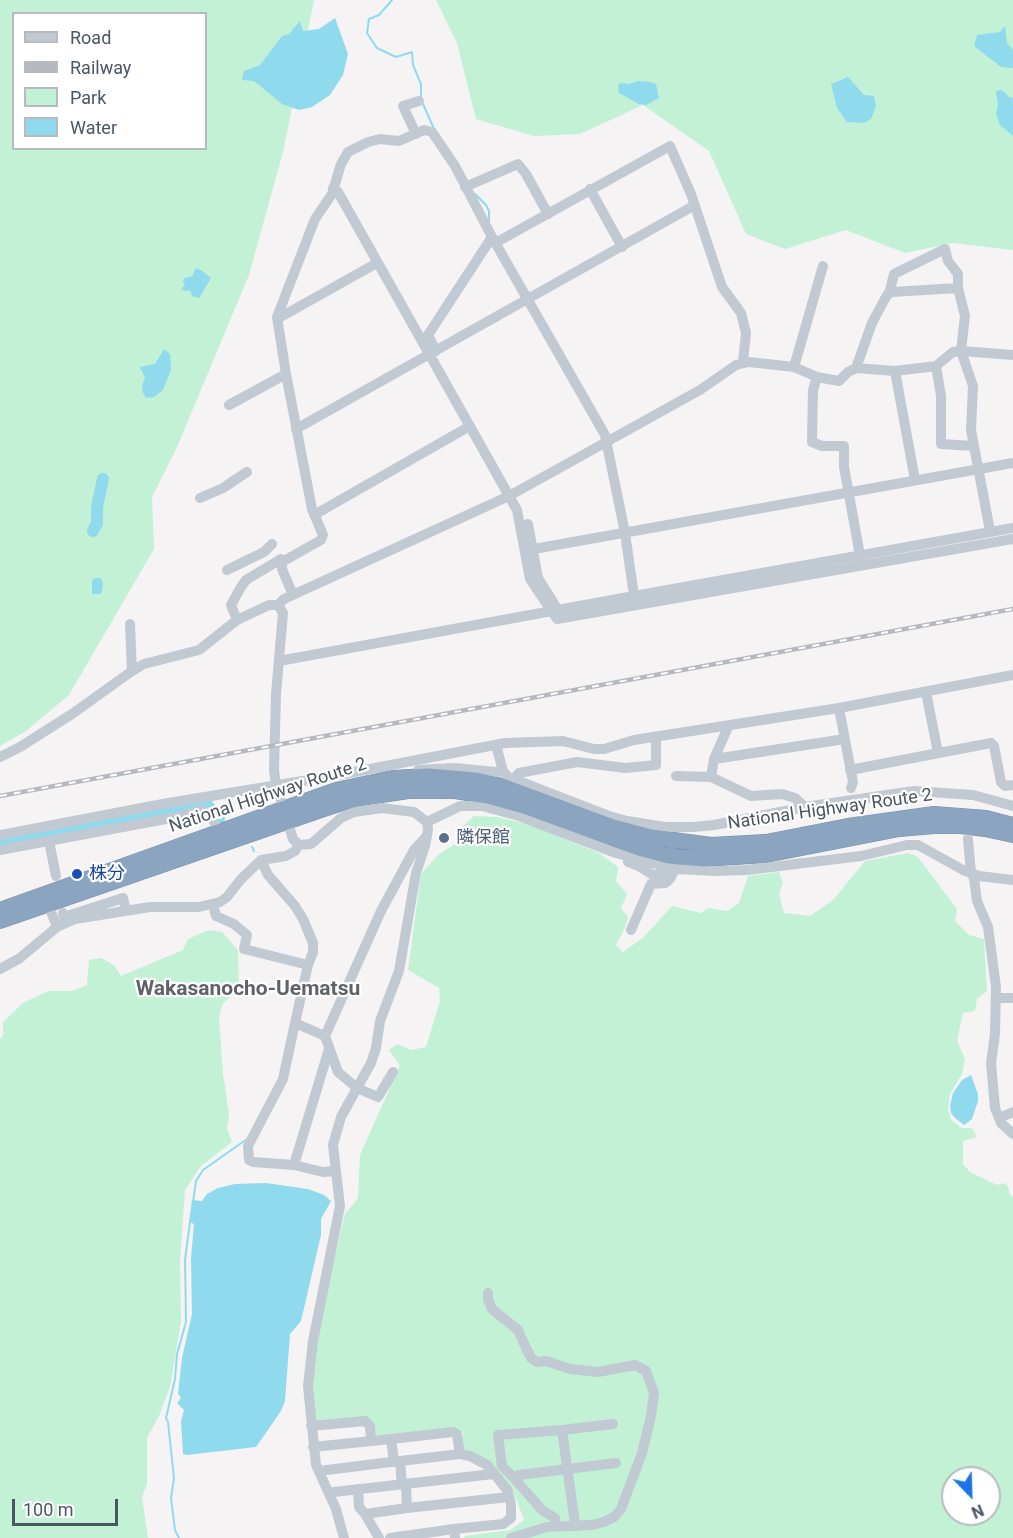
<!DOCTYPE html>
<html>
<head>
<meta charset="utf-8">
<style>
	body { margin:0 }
	#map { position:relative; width:1013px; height:1538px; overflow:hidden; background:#f5f3f3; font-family:Roboto,sans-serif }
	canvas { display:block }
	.legend { position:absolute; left:12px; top:12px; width:195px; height:138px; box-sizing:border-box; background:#fff; border:2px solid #b7bbc0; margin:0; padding:8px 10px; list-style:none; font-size:18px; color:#4a5661 }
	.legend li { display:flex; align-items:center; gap:12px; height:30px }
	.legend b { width:30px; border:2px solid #b7bbc0 }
	.north { position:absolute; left:941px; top:1466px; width:60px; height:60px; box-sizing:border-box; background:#fff; border:2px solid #b7bbc0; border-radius:50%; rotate:157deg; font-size:16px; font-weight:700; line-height:24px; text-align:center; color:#4a5661 }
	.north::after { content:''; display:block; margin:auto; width:21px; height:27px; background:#1a73e8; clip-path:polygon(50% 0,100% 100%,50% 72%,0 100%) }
	.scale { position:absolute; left:12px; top:1499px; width:106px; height:27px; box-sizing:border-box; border:3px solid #4a5661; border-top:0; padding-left:8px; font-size:18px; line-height:21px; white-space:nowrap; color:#4a5661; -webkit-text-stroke:4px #fff; paint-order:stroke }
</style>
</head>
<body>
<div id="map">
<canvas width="1013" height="1538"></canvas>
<ul class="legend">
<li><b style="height:8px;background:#c1cad2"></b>Road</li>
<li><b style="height:8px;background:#b5b8bd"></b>Railway</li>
<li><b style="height:16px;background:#c3f1d5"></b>Park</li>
<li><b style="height:16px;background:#90daee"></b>Water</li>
</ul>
<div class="north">N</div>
<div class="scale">100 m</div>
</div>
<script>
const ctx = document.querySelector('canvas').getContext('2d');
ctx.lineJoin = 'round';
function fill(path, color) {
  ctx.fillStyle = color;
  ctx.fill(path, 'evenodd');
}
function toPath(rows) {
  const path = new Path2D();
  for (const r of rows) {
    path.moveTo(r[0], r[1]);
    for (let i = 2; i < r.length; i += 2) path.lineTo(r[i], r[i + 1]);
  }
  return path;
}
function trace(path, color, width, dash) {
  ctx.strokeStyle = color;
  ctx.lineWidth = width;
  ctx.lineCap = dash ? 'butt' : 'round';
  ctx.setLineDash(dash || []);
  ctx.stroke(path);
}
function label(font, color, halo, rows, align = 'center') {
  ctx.font = font + ' Roboto,"Noto Sans JP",sans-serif';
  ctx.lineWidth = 4.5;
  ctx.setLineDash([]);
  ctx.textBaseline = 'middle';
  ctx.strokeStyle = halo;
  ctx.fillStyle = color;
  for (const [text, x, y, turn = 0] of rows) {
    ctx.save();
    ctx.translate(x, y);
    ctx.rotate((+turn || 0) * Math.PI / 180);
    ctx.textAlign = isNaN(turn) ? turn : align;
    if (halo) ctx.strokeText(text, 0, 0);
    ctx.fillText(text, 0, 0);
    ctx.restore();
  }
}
fill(toPath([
	[0,0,314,0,283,152,249,275,177,447,152,497,154,549,69,695,26,731,0,746],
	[14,14,206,14,206,148,14,148],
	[436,0,1013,0,1013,250,953,243,905,253,846,230,785,249,746,234,709,151,643,105,580,134,534,136,476,119,457,43],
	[474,816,497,817,531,825,599,853,618,867,616,881,627,894,621,908,628,917,625,928,616,945,623,952,644,937,672,906,701,913,708,908,727,911,739,903,748,876,779,872,783,883,779,894,784,913,810,916,833,900,865,861,908,853,917,856,957,909,955,921,969,935,984,939,987,991,977,999,975,1011,963,1013,957,1041,965,1059,962,1074,950,1094,948,1109,951,1120,962,1128,972,1128,977,1137,963,1141,963,1164,970,1172,997,1185,1003,1183,1008,1186,1010,1195,1013,1197,1013,1538,464,1538,465,1536,510,1530,524,1520,512,1488,463,1451,463,1433,457,1429,376,1436,373,1423,319,1421,312,1415,312,1365,324,1300,345,1214,358,1198,360,1155,400,1065,389,1050,397,1044,411,1050,426,1047,440,1001,439,988,408,970,421,874,438,855,459,841,460,829],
	[953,1478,989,1478,989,1514,953,1514],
	[209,930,222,932,238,950,239,990,223,1003,219,1017,223,1074,229,1114,227,1128,232,1142,201,1166,185,1190,180,1261,181,1321,170,1387,159,1416,147,1438,147,1484,142,1497,148,1538,0,1538,0,1039,3,1035,3,1022,23,1003,48,991,72,991,87,985,89,960,101,958,114,965,121,976,183,950,188,939]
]), '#c3f1d5');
fill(toPath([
	[335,18,348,54,343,75,330,95,312,107,299,110,282,104,254,81,242,80,244,71,260,65,282,36,289,34,300,21,303,31,319,29],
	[1005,26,1007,43,1013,50,1013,68,1011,68,1001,67,974,46,977,35,1000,32],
	[848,77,864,95,874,96,876,106,871,119,864,123,847,122,837,108,831,84],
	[638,81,651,82,656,84,659,98,646,105,639,104,619,93,618,86,620,83,629,84],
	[1002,90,1009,97,1013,98,1013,136,1000,125,996,114,998,105,996,91],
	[196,268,201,270,211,278,199,298,192,296,190,290,185,291,182,289,182,287,185,286,183,281,185,278,192,276],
	[164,349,170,354,171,370,163,390,154,397,146,398,143,393,142,386,145,378,140,367,155,364],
	[95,578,101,578,103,583,102,592,100,594,92,594,92,581],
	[971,1075,978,1094,978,1101,972,1119,964,1125,955,1118,951,1113,950,1105,953,1093,962,1080],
	[266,1183,308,1189,324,1195,331,1201,321,1219,321,1235,301,1321,290,1334,285,1401,281,1411,256,1447,187,1455,183,1454,181,1421,184,1410,177,1403,181,1398,178,1393,182,1358,192,1314,191,1258,194,1224,189,1222,192,1200,202,1201,207,1194,218,1188,235,1184]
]), '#90daee');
trace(toPath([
	[392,0,379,15,369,19,367,33,377,48,396,57,412,52,413,65,421,84,421,99],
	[423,104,434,129],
	[475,194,486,205,489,211,489,222],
	[252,847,254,851],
	[193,1202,196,1181,203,1170,247,1139],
	[179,1538,175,1530,171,1498,174,1478,168,1422,166,1418,175,1379,177,1354,186,1322,185,1260,190,1222]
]), '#90daee', 2);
trace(toPath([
	[93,531,97,523,97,507,103,479],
	[0,843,207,805,219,819]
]), '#90daee', 12);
const highway = toPath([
	[0,910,336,790,392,778,428,776,476,780,502,786,613,827,651,837,711,845,766,842,848,826,934,814,986,818,1013,825],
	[0,921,324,809,355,799,408,791,455,791,488,796,524,806,639,848,669,856,704,859,766,855,899,829,934,826,961,826,985,829,1013,835]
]);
trace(highway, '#7690ad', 16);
trace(toPath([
	[416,134,403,106,419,101],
	[465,187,518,164,526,174,548,214],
	[333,188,338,192,517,510,530,579,557,619,1013,539],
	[590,189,622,247],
	[497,242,670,146,691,194,722,287,741,313,746,333,743,362],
	[889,294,894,274,945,249,948,261,958,274,958,288,965,316,961,351,973,386,971,430,990,531],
	[277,319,377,263],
	[436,351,428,335,492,237],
	[936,366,941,396,941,444,974,446],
	[794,367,823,266],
	[856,368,872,323,887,295,892,292,958,288],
	[895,371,915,480],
	[817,377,813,390,812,442,822,446,844,446,844,467,861,561],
	[229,405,286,374],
	[296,429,695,205],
	[200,498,223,488,247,472],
	[314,515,470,426],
	[528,524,538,578,558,610],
	[534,549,1013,463],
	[227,570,264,552,272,544],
	[293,595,282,569,282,562,321,540,323,535,312,509,286,374,277,317,315,219,332,194,341,164,348,152,368,142,380,139,399,141,424,130,432,132,455,166,492,237,605,435,625,533,634,596,1013,528],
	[278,605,283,613,276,694,274,770,276,785,293,839,299,845],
	[237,620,231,605,241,587,246,580,281,559],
	[130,624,132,671],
	[279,661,634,596,636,600],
	[926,692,938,753],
	[839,708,853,782,851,788],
	[496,745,503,771],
	[0,757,20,747,72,714,132,671,144,664,199,650,237,620,269,605,278,605,284,599,509,496,700,390,736,365,749,362,794,367,817,377,839,381,848,372,856,368,895,371,936,366,953,352,961,351,1013,355],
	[714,759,845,739],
	[418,770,454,768,496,772,503,771,508,777,609,816,627,821,665,827,693,827,714,825,805,807,914,791,973,795,1013,806],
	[850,770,991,743,994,746,1001,782,1005,786,1013,785],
	[676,776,711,777,751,796,782,794,795,798,805,807],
	[711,777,714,759,729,725],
	[514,779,519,773,577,762,625,768,656,765,656,737],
	[0,835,168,803,339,775,505,743,563,741,594,749,604,749,634,740,839,708,1013,675],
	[968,839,971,873,974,878,977,901,988,927,996,987,995,1034,991,1063,995,1108,1001,1123,1013,1134],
	[49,841,56,876],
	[0,850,171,818,202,810,210,815,216,825],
	[261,860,268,875,295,906,303,919,313,943,313,952,308,965,295,1023,283,1079,248,1146,249,1160,253,1162,294,1165,323,1172,336,1171],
	[628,862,639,866,653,875,664,873,667,868],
	[48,904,57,927],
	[213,904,216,916,234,924,247,935,244,949,308,965],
	[63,913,64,917,123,898,126,910],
	[631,930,651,884,665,883,670,879,675,869],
	[0,969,20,958,57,927,75,919,150,907,199,907,220,902,227,897,241,879,261,860,286,856,295,851,299,845,311,844,341,818,354,812,382,808,414,812,427,822,460,806,482,806,519,816,616,853,675,869,716,871,747,870,861,856,907,845,918,845,963,870,979,876,1013,880],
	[996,998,1013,998],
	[295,1023,325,1036,338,1072,357,1088,378,1097,393,1072],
	[325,1036,381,911,414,850,427,836],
	[999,1118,1013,1112],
	[294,1165,329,1049],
	[488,1293,488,1299,492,1309,518,1330,527,1350,531,1358,537,1362,546,1361,570,1369,598,1372,635,1365,646,1371,654,1393,651,1416,642,1453,621,1509,614,1517,604,1522,592,1525,547,1527,511,1538],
	[311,1426,365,1421,370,1426,371,1440],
	[391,1439,453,1432,457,1434,460,1454],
	[313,1447,391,1439,394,1462],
	[319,1471,399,1461],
	[514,1478,502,1466,498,1435,562,1430],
	[402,1485,400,1461,460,1454,470,1456,487,1465,508,1491,511,1504,511,1518,503,1524,454,1529,455,1538],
	[406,1485,407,1508,509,1497],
	[358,1489,359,1507,365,1514],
	[329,1494,334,1492,493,1474],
	[575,1524,562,1430,613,1424],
	[556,1526,555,1518,542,1510,514,1478,519,1475,616,1463],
	[344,1538,336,1509,316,1465,308,1386,313,1341,340,1206,333,1145,341,1117,371,1063,376,1048,380,1021,399,971,416,873,425,846,428,830,427,822],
	[379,1538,365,1514,407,1508],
	[390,1538,454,1529]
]), '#c1cad2', 10);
trace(highway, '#8ba5c1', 15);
const rail = toPath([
	[0,796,1013,609]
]);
trace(rail, '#b5b8bd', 4.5);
trace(rail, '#fff', 2, [7]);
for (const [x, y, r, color] of [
	[444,838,6,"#5c6f8a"],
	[77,874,6,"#1a4fb4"]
]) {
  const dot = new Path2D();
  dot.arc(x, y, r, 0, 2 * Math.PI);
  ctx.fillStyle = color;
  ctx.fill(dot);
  trace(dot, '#fff', 2);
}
label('18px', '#4a5661', '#fff', [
	["National Highway Route 2",268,796,-18],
	["National Highway Route 2",830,810,-8]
]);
label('18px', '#4e5e75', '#fff', [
	["隣保館",456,838]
], 'left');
label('18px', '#164399', '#fff', [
	["株分",89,874]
], 'left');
label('bold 21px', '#5f6368', '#fff', [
	["Wakasanocho-Uematsu",248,990]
]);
</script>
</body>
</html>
